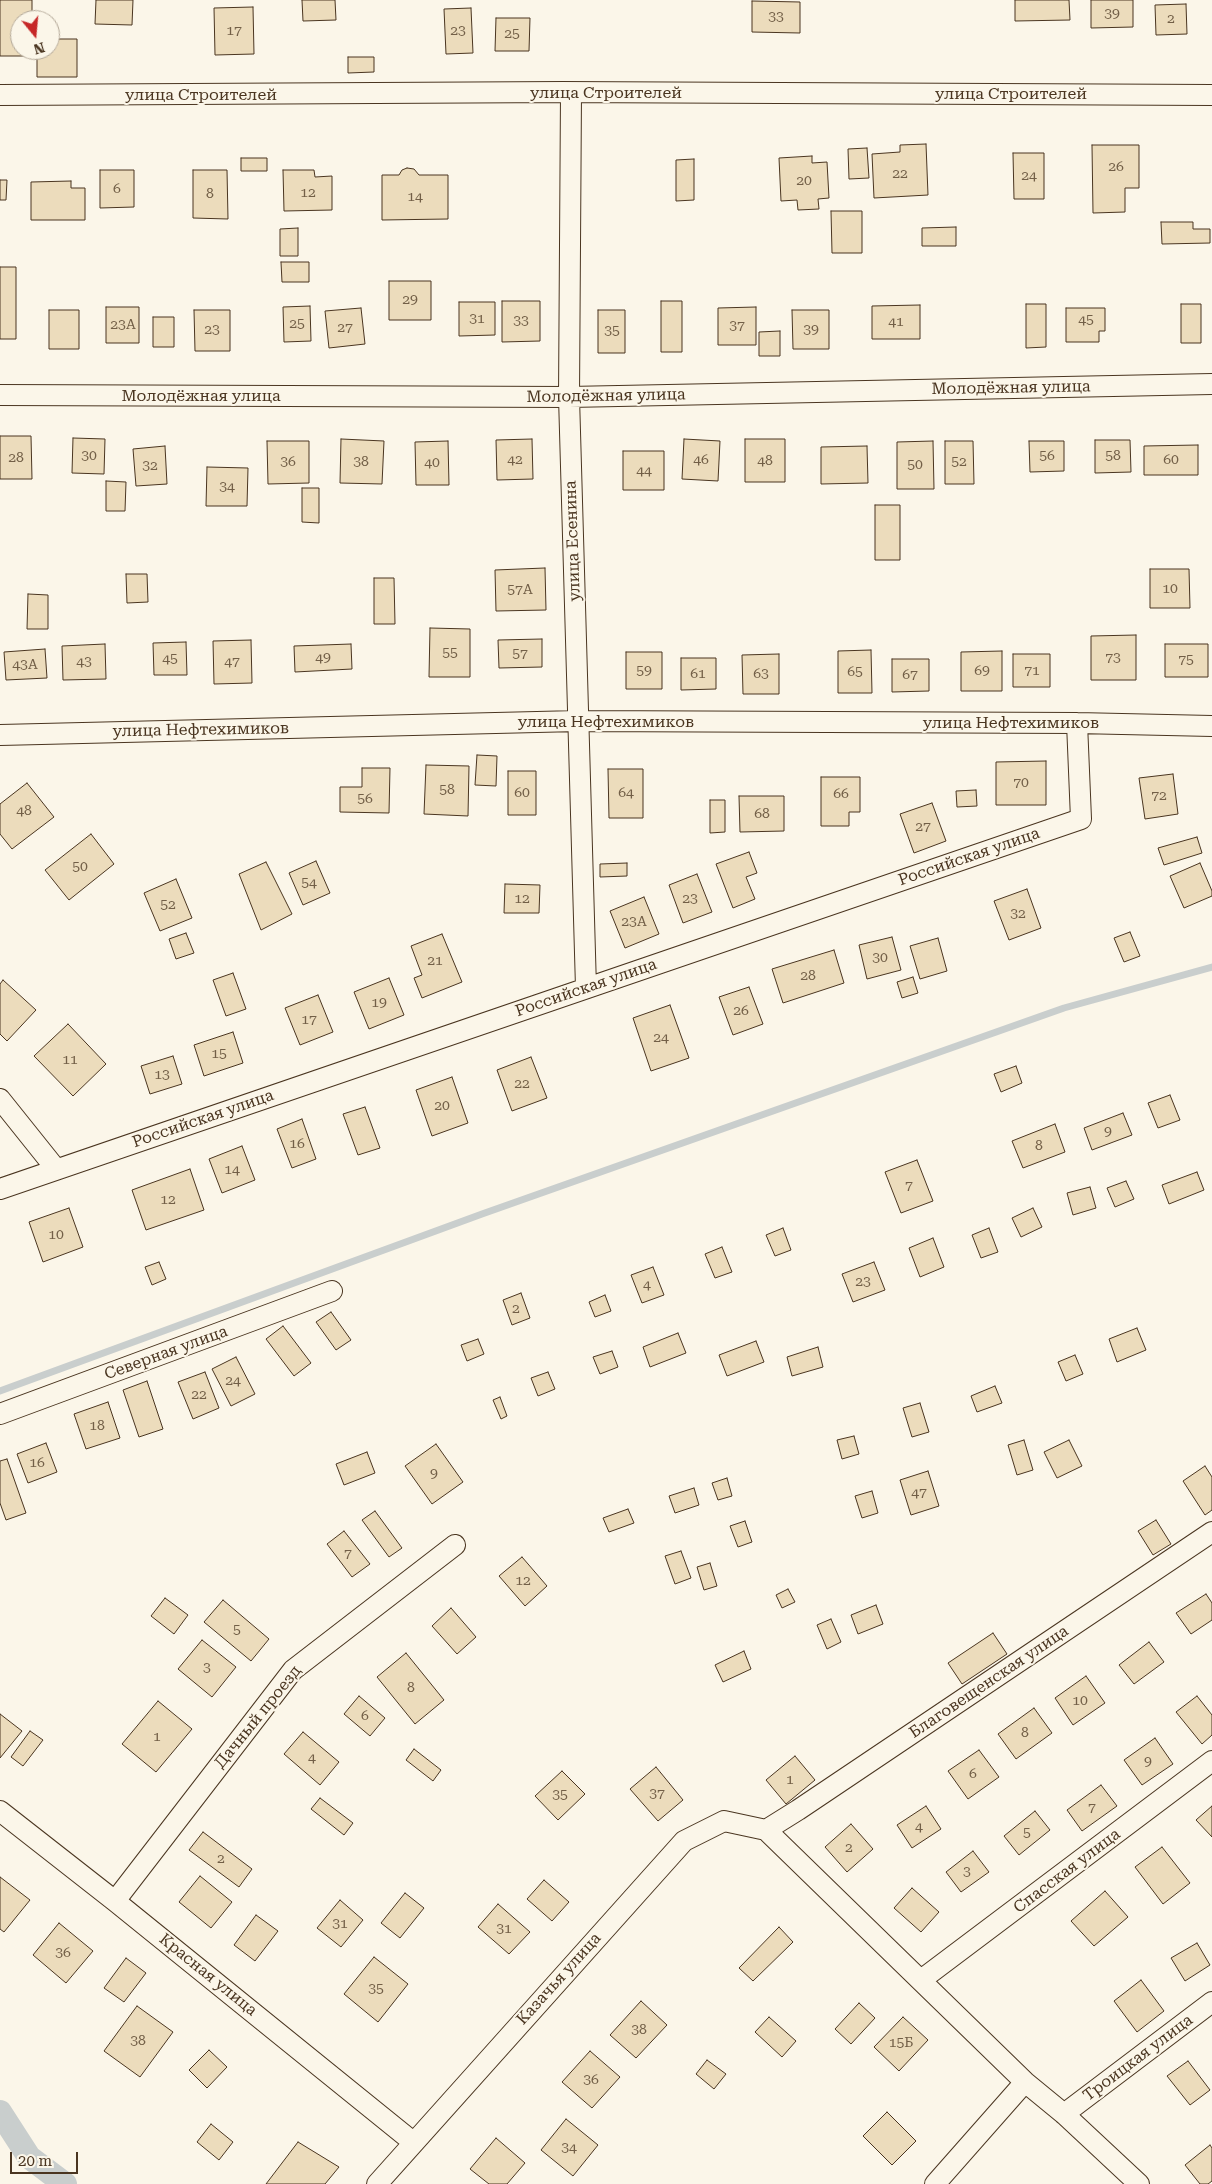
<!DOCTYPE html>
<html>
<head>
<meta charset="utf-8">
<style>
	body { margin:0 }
	#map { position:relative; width:1212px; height:2184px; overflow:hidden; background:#fbf6e9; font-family:"Roboto Serif",serif }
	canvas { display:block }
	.north { position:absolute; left:10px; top:10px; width:50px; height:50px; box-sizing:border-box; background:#fbf6e9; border:1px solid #b4a999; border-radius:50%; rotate:163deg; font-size:14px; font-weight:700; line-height:20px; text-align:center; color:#4a3520 }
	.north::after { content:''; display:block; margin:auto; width:18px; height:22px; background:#c62828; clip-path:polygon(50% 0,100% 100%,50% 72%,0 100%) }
	.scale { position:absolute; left:10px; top:2152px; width:68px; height:22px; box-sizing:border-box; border:2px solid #4a3520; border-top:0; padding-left:6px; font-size:15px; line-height:18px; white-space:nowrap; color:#4a3520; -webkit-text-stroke:4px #fbf6e9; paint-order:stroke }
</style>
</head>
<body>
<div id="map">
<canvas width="1212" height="2184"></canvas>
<div class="north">N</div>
<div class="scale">20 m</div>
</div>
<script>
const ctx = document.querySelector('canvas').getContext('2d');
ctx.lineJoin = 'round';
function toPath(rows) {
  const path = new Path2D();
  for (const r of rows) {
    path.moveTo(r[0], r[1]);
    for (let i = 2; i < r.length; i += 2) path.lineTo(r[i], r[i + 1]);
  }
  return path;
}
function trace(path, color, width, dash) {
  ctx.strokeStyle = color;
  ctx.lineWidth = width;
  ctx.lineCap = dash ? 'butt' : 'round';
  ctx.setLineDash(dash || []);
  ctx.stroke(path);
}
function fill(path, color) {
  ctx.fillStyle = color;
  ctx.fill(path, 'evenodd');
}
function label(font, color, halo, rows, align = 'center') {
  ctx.font = font + ' "Roboto Serif",serif';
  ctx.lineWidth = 4;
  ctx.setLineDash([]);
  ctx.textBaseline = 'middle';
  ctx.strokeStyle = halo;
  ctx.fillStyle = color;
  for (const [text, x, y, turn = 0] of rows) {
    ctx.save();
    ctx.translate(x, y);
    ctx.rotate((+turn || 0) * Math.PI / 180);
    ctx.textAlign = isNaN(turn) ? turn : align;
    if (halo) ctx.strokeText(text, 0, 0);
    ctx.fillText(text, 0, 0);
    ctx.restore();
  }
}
trace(toPath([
	[0,1391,482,1214,1064,1008,1212,967]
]), '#c9cecd', 7);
trace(toPath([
	[0,2112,29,2157,65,2184]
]), '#c9cecd', 24);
const building = toPath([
	[0,0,32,0,32,20,20,20,20,50,31,50,31,56,0,56,0,0],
	[96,0,133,0,132,25,95,24,96,0],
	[302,0,335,0,336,20,303,21,302,0],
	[1015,0,1069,0,1070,20,1015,21,1015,0],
	[1091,0,1133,0,1133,27,1091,28,1091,0],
	[752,1,800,2,800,33,752,32,752,1],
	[1186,4,1187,34,1156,35,1155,5,1186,4],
	[253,7,254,54,215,55,214,8,253,7],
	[471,8,473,53,446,54,444,9,471,8],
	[496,18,530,18,529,51,495,51,496,18],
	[50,39,77,39,77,77,37,77,37,50,50,50,50,39],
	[348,57,374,57,374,72,348,73,348,57],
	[926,144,928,195,874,198,872,154,900,152,900,145,926,144],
	[1092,145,1139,145,1139,188,1125,188,1125,212,1093,213,1092,145],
	[867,148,869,178,849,179,848,149,867,148],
	[1013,153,1044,153,1044,199,1014,199,1013,153],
	[812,156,812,163,827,162,829,198,818,199,819,209,798,210,797,200,781,201,779,158,812,156],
	[241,158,267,158,267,171,241,171,241,158],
	[694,159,694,200,676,201,676,160,694,159],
	[407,168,414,169,419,175,448,175,448,219,382,220,382,175,399,175,402,170,407,168],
	[100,170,134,170,134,207,100,208,100,170],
	[193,170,227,170,228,219,193,218,193,170],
	[283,170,314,170,315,177,332,176,332,210,284,211,283,170],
	[0,180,7,180,6,200,0,200,0,180],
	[71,181,71,188,85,188,85,220,31,220,31,182,71,181],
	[831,211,862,211,862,253,832,253,831,211],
	[1161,222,1193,222,1193,229,1210,229,1210,243,1162,244,1161,222],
	[956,227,956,246,922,246,922,228,956,227],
	[298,228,298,256,280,256,280,229,298,228],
	[281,262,309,262,309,282,282,282,281,262],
	[0,267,16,267,16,339,0,339,0,267],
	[389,281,431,281,431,320,389,320,389,281],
	[502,301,540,301,540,341,502,342,502,301],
	[661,301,682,301,682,352,661,352,661,301],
	[459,302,495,302,495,335,459,336,459,302],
	[1026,304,1046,304,1046,347,1026,348,1026,304],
	[1181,304,1201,304,1201,343,1181,343,1181,304],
	[920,305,920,339,872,339,872,306,920,305],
	[310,306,311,341,284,342,283,307,310,306],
	[106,307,139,307,139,343,106,343,106,307],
	[756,307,756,345,718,345,718,308,756,307],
	[361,308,365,344,329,348,325,311,361,308],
	[1066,308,1105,308,1105,331,1099,331,1099,342,1066,342,1066,308],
	[49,310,79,310,79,349,49,349,49,310],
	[194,310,230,310,230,351,195,351,194,310],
	[598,310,625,310,625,353,598,353,598,310],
	[792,310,829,310,829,349,793,349,792,310],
	[153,317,174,317,174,347,153,347,153,317],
	[780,331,780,356,759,356,759,332,780,331],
	[0,436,31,436,32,479,0,479,0,436],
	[73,438,105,439,104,474,72,473,73,438],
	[341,439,384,441,382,484,340,483,341,439],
	[532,439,533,479,497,480,496,440,532,439],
	[684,439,720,441,718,481,682,479,684,439],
	[745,439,785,439,785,482,745,482,745,439],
	[1095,440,1130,440,1131,472,1095,473,1095,440],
	[267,441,309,441,309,483,268,484,267,441],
	[448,441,449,485,416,485,415,442,448,441],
	[933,441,934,489,897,489,897,442,933,441],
	[945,441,973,441,974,484,945,484,945,441],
	[1029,441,1064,441,1064,471,1030,472,1029,441],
	[1198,445,1198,475,1144,475,1144,446,1198,445],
	[165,446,167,484,136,486,133,449,165,446],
	[867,446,868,483,821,484,821,447,867,446],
	[623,451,664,451,664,490,623,490,623,451],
	[207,467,248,468,247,506,206,506,207,467],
	[106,481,126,482,125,511,106,511,106,481],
	[302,488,319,488,319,523,302,522,302,488],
	[875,505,900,505,900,560,875,560,875,505],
	[545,568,546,610,496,611,495,570,545,568],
	[1150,569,1189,569,1190,608,1150,608,1150,569],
	[126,574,147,574,148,602,127,603,126,574],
	[374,578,394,578,395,624,374,624,374,578],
	[28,594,48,595,48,629,27,629,28,594],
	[430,628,470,629,470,677,429,677,430,628],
	[1136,635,1136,680,1091,680,1091,636,1136,635],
	[542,639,542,667,499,668,498,640,542,639],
	[251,640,252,683,214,684,213,641,251,640],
	[186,642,187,675,154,675,153,643,186,642],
	[105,644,106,679,63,680,62,646,105,644],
	[351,644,352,669,295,672,294,646,351,644],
	[1165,644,1208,644,1208,677,1165,677,1165,644],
	[45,649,47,678,6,680,4,652,45,649],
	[871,650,872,693,838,693,838,651,871,650],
	[1002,651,1002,691,961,691,961,652,1002,651],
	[626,652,662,652,662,689,626,689,626,652],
	[779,654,779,694,743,694,742,655,779,654],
	[1013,654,1050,654,1050,687,1013,687,1013,654],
	[681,658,716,658,716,689,681,690,681,658],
	[892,659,929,659,929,691,892,692,892,659],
	[477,755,497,756,496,786,475,785,477,755],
	[1046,761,1046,805,996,805,996,762,1046,761],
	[426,765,469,766,468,816,424,814,426,765],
	[362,768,390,768,389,813,340,812,340,787,362,787,362,768],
	[608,769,643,769,643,818,609,818,608,769],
	[508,771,536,771,536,815,508,815,508,771],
	[1173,774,1178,814,1145,819,1139,778,1173,774],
	[821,777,860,777,860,812,849,812,849,826,821,826,821,777],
	[27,783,54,817,12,849,0,834,0,804,27,783],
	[976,790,977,806,957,807,956,791,976,790],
	[739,796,784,796,784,831,740,832,739,796],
	[710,800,725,800,725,832,710,833,710,800],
	[932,803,946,841,914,853,900,814,932,803],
	[91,834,114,864,69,900,45,870,91,834],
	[1197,837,1202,853,1164,865,1158,848,1197,837],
	[749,852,757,873,746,877,755,899,733,908,716,864,749,852],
	[316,861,330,893,303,905,289,873,316,861],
	[266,862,292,914,261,930,239,874,266,862],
	[627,863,627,876,600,877,600,864,627,863],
	[1200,863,1212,891,1212,896,1184,908,1170,876,1200,863],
	[697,874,712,912,683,923,669,885,697,874],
	[176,879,192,918,160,931,144,893,176,879],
	[505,884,540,885,539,913,504,913,505,884],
	[1027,889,1041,928,1009,940,994,901,1027,889],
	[644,897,659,934,625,948,610,911,644,897],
	[1130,932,1140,956,1124,962,1114,938,1130,932],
	[186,933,194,953,176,959,169,939,186,933],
	[442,934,462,982,422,998,414,978,422,975,411,946,442,934],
	[892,937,901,970,867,979,859,945,892,937],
	[938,938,947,971,920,979,910,946,938,938],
	[834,950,844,983,783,1003,772,969,834,950],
	[233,973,246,1009,226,1016,213,980,233,973],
	[913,977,918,993,902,998,897,982,913,977],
	[389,978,404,1015,369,1029,354,992,389,978],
	[3,980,36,1010,7,1041,0,1034,0,984,3,980],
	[749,987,763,1024,733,1035,719,997,749,987],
	[318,995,333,1032,300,1045,285,1008,318,995],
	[670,1005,689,1058,651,1071,633,1018,670,1005],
	[68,1024,106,1064,73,1096,34,1056,68,1024],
	[233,1032,243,1063,204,1076,194,1045,233,1032],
	[173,1056,182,1084,150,1094,141,1066,173,1056],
	[531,1057,547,1098,512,1111,497,1070,531,1057],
	[1016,1066,1022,1083,1001,1092,994,1074,1016,1066],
	[452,1077,468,1123,432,1136,416,1090,452,1077],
	[1170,1095,1180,1120,1158,1128,1148,1103,1170,1095],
	[365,1107,380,1148,358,1155,343,1114,365,1107],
	[1123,1113,1132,1135,1092,1150,1084,1128,1123,1113],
	[302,1119,316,1159,292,1168,277,1129,302,1119],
	[1055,1124,1065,1152,1023,1168,1012,1141,1055,1124],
	[242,1146,255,1180,222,1193,209,1159,242,1146],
	[917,1160,933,1201,901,1213,885,1172,917,1160],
	[190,1169,204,1210,146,1230,132,1190,190,1169],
	[1197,1172,1204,1190,1169,1204,1162,1185,1197,1172],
	[1126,1181,1134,1199,1115,1207,1107,1188,1126,1181],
	[1090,1187,1096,1208,1073,1215,1067,1193,1090,1187],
	[69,1208,83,1247,43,1262,29,1222,69,1208],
	[1033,1208,1042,1227,1021,1237,1012,1218,1033,1208],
	[783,1228,791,1250,775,1256,766,1235,783,1228],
	[989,1228,998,1252,981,1258,972,1235,989,1228],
	[933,1238,944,1267,920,1277,909,1248,933,1238],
	[722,1247,732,1272,715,1278,705,1254,722,1247],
	[159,1262,166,1279,152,1285,145,1267,159,1262],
	[874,1262,885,1290,853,1302,842,1274,874,1262],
	[653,1267,664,1295,642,1303,631,1275,653,1267],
	[521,1293,530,1318,512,1325,503,1300,521,1293],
	[605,1295,611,1311,595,1317,589,1302,605,1295],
	[331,1312,351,1340,336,1350,316,1322,331,1312],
	[283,1326,311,1363,294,1376,266,1339,283,1326],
	[1137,1328,1146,1350,1117,1362,1109,1339,1137,1328],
	[678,1333,686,1353,650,1367,643,1347,678,1333],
	[478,1339,484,1354,467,1361,461,1345,478,1339],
	[756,1341,764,1362,727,1376,719,1355,756,1341],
	[818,1347,823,1367,792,1376,787,1357,818,1347],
	[612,1351,618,1367,600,1374,593,1357,612,1351],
	[1075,1355,1083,1374,1066,1381,1058,1362,1075,1355],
	[236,1357,255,1394,231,1406,212,1369,236,1357],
	[205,1372,219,1408,193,1419,178,1382,205,1372],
	[548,1372,555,1389,538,1396,531,1378,548,1372],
	[147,1381,163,1429,139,1437,123,1390,147,1381],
	[995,1386,1002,1403,977,1412,971,1396,995,1386],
	[500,1397,507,1416,501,1419,493,1400,500,1397],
	[108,1402,120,1438,86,1449,74,1414,108,1402],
	[920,1403,929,1432,912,1437,903,1408,920,1403],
	[854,1436,859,1454,842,1459,837,1440,854,1436],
	[1024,1440,1033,1470,1017,1475,1008,1445,1024,1440],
	[1069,1440,1082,1466,1057,1478,1044,1452,1069,1440],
	[46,1443,57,1472,28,1483,17,1454,46,1443],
	[436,1444,463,1482,432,1504,405,1466,436,1444],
	[367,1452,375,1473,344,1485,336,1464,367,1452],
	[7,1459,26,1513,6,1520,0,1503,0,1461,7,1459],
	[1205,1466,1212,1477,1212,1510,1205,1515,1183,1481,1205,1466],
	[928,1471,939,1506,911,1515,900,1480,928,1471],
	[727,1478,732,1496,718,1500,712,1483,727,1478],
	[694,1488,699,1505,675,1513,669,1496,694,1488],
	[872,1491,878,1513,862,1518,855,1496,872,1491],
	[628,1509,634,1523,609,1532,603,1518,628,1509],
	[375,1511,402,1548,389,1557,362,1520,375,1511],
	[1156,1520,1171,1544,1153,1555,1138,1531,1156,1520],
	[745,1521,752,1542,738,1547,730,1526,745,1521],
	[344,1531,370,1564,352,1577,327,1544,344,1531],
	[681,1551,691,1578,675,1584,665,1556,681,1551],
	[522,1557,547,1586,525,1606,499,1576,522,1557],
	[710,1563,717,1586,704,1590,697,1567,710,1563],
	[788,1589,795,1602,782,1608,776,1595,788,1589],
	[1206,1594,1212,1603,1212,1620,1191,1634,1176,1613,1206,1594],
	[165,1598,188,1615,174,1634,151,1616,165,1598],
	[223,1600,269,1639,251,1661,204,1622,223,1600],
	[876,1605,883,1624,858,1634,851,1615,876,1605],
	[451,1608,476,1637,457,1654,432,1626,451,1608],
	[831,1619,841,1642,827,1649,817,1625,831,1619],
	[993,1633,1007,1654,962,1684,948,1663,993,1633],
	[202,1640,236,1667,212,1697,178,1669,202,1640],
	[1149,1642,1164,1662,1134,1684,1119,1665,1149,1642],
	[744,1651,751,1669,723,1682,715,1665,744,1651],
	[406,1653,444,1700,415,1724,377,1677,406,1653],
	[1086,1676,1105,1703,1073,1725,1055,1698,1086,1676],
	[359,1696,385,1718,370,1736,344,1714,359,1696],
	[1197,1696,1212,1715,1212,1735,1202,1744,1176,1712,1197,1696],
	[158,1701,192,1729,156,1772,122,1744,158,1701],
	[1034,1708,1052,1733,1016,1759,998,1734,1034,1708],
	[0,1714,22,1731,0,1758,0,1714],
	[30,1731,43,1740,23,1766,11,1757,30,1731],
	[303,1732,339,1762,320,1785,284,1754,303,1732],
	[1155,1738,1173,1764,1142,1785,1124,1760,1155,1738],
	[414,1749,441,1770,433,1781,406,1760,414,1749],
	[979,1750,999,1777,968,1799,948,1771,979,1750],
	[795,1756,815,1780,786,1804,766,1780,795,1756],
	[656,1767,683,1800,658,1821,630,1789,656,1767],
	[562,1771,585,1794,558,1820,535,1796,562,1771],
	[1101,1785,1117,1806,1082,1831,1067,1810,1101,1785],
	[320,1798,353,1823,344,1835,311,1809,320,1798],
	[926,1806,941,1829,912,1848,897,1825,926,1806],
	[1212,1806,1212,1837,1196,1820,1212,1806],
	[1035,1811,1050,1830,1019,1855,1004,1836,1035,1811],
	[851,1824,873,1849,847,1872,825,1847,851,1824],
	[203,1832,252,1869,239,1887,189,1850,203,1832],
	[1162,1847,1190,1883,1163,1904,1135,1867,1162,1847],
	[973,1851,989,1872,961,1892,946,1872,973,1851],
	[200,1876,232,1902,211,1928,179,1902,200,1876],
	[0,1877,30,1900,4,1932,0,1929,0,1877],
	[544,1880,569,1902,552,1921,527,1899,544,1880],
	[912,1888,939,1912,921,1932,894,1908,912,1888],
	[1105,1891,1128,1917,1094,1946,1071,1921,1105,1891],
	[405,1893,424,1908,400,1938,381,1923,405,1893],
	[340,1900,363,1920,341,1947,317,1928,340,1900],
	[498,1904,530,1932,509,1954,478,1927,498,1904],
	[256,1915,278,1931,255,1961,234,1945,256,1915],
	[59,1923,93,1951,66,1983,33,1955,59,1923],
	[779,1927,793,1942,753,1981,739,1968,779,1927],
	[1197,1943,1210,1965,1185,1981,1171,1958,1197,1943],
	[374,1957,408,1984,378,2022,344,1994,374,1957],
	[126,1958,146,1973,124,2002,104,1988,126,1958],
	[1141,1980,1164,2011,1137,2032,1114,2001,1141,1980],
	[641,2001,667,2025,636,2058,610,2035,641,2001],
	[859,2003,875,2018,851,2044,835,2029,859,2003],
	[137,2006,173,2032,140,2077,104,2051,137,2006],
	[769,2017,796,2041,782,2057,755,2032,769,2017],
	[903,2017,928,2040,899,2071,874,2047,903,2017],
	[209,2050,227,2067,207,2088,189,2070,209,2050],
	[590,2051,620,2077,592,2108,562,2082,590,2051],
	[707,2060,726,2074,714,2089,696,2074,707,2060],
	[1188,2061,1210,2090,1190,2105,1167,2076,1188,2061],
	[887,2112,916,2141,892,2165,863,2136,887,2112],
	[566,2119,598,2145,573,2176,541,2150,566,2119],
	[211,2124,233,2142,219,2160,197,2142,211,2124],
	[496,2138,525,2163,507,2184,489,2184,470,2169,496,2138],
	[298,2142,339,2167,325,2184,266,2184,298,2142],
	[1210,2145,1212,2148,1212,2181,1208,2184,1200,2184,1185,2165,1210,2145]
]);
fill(building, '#ecdcbc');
trace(building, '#4a3520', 1);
const street = toPath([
	[571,93,569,397,586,988],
	[0,95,563,92,1212,95],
	[0,395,569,397,1212,384],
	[0,735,578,721,1077,723,1212,726],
	[0,1099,56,1169],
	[0,1189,1081,819,1077,723],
	[0,1414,332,1291],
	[0,1811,115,1901,413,2142],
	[766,1830,798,1810,1212,1532],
	[766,1830,1025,2082,1064,2114,1139,2184],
	[115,1901,293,1670,455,1545],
	[921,1980,1212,1761],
	[1064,2114,1212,2002],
	[377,2184,684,1841,724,1821,766,1830],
	[935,2184,1025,2082]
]);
trace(street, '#4a3520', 22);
trace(street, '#fbf6e9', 20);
label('14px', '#725f47', null, [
	["39",1112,14],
	["33",776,17],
	["2",1171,19],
	["17",234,31],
	["23",458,31],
	["25",512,34],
	["26",1116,167],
	["22",900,174],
	["24",1029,176],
	["20",804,181],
	["6",117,189],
	["12",308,193],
	["8",210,194],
	["14",415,197],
	["29",410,300],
	["31",477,319],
	["45",1086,320],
	["33",521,321],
	["41",896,322],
	["25",297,324],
	["23А",123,325],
	["37",737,326],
	["27",345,328],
	["23",212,330],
	["39",811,330],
	["35",612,331],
	["30",89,456],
	["56",1047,456],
	["58",1113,456],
	["28",16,458],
	["42",515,460],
	["46",701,460],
	["60",1171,460],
	["48",765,461],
	["36",288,462],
	["38",361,462],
	["52",959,462],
	["40",432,463],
	["50",915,465],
	["32",150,466],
	["44",644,471],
	["34",227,487],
	["10",1170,589],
	["57А",520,590],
	["55",450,653],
	["57",520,654],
	["49",323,658],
	["73",1113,658],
	["45",170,659],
	["75",1186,660],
	["43",84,662],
	["47",232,662],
	["43А",25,665],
	["59",644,671],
	["69",982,671],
	["71",1032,671],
	["65",855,672],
	["61",698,674],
	["63",761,674],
	["67",910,675],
	["70",1021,783],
	["58",447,790],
	["60",522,793],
	["64",626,793],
	["66",841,794],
	["72",1159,796],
	["56",365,799],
	["48",24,811],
	["68",762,814],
	["27",923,827],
	["50",80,867],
	["54",309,883],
	["12",522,899],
	["23",690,899],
	["52",168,905],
	["32",1018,914],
	["23А",634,922],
	["30",880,958],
	["21",435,961],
	["28",808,976],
	["19",379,1003],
	["26",741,1011],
	["17",309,1020],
	["24",661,1038],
	["15",219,1054],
	["11",70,1060],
	["13",162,1075],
	["22",522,1084],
	["20",442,1106],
	["9",1108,1132],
	["16",297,1144],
	["8",1039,1146],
	["14",232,1170],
	["7",909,1186],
	["12",168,1200],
	["10",56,1235],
	["23",863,1282],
	["4",647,1285],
	["2",516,1309],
	["24",233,1381],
	["22",199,1395],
	["18",97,1426],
	["16",37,1463],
	["9",434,1474],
	["47",919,1493],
	["7",348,1554],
	["12",523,1581],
	["5",237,1630],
	["3",207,1668],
	["8",411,1688],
	["10",1080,1701],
	["6",365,1716],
	["8",1025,1733],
	["1",157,1737],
	["4",312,1758],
	["9",1148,1762],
	["6",973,1774],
	["1",790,1780],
	["37",657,1794],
	["35",560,1795],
	["7",1092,1808],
	["4",919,1827],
	["5",1027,1833],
	["2",849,1848],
	["2",221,1859],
	["3",967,1872],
	["31",340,1924],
	["31",504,1929],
	["36",63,1953],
	["35",376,1989],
	["38",639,2030],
	["38",138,2041],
	["15Б",901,2043],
	["36",591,2080],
	["34",569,2148]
]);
label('16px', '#4a3520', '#fbf6e9', [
	["улица Строителей",606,93],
	["улица Строителей",1011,94],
	["улица Строителей",201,95],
	["Молодёжная улица",1011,388,-1],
	["Молодёжная улица",201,396],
	["Молодёжная улица",606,396,-1],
	["улица Есенина",573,541,-92],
	["улица Нефтехимиков",606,722],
	["улица Нефтехимиков",1011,723],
	["улица Нефтехимиков",201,730,-1],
	["Российская улица",969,857,-19],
	["Российская улица",586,988,-19],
	["Российская улица",203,1119,-19],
	["Северная улица",166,1353,-20],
	["Благовещенская улица",989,1682,-34],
	["Дачный проезд",258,1717,-51],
	["Спасская улица",1067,1871,-37],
	["Красная улица",208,1975,39],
	["Казачья улица",559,1979,-48],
	["Троицкая улица",1138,2058,-37]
]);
</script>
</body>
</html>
